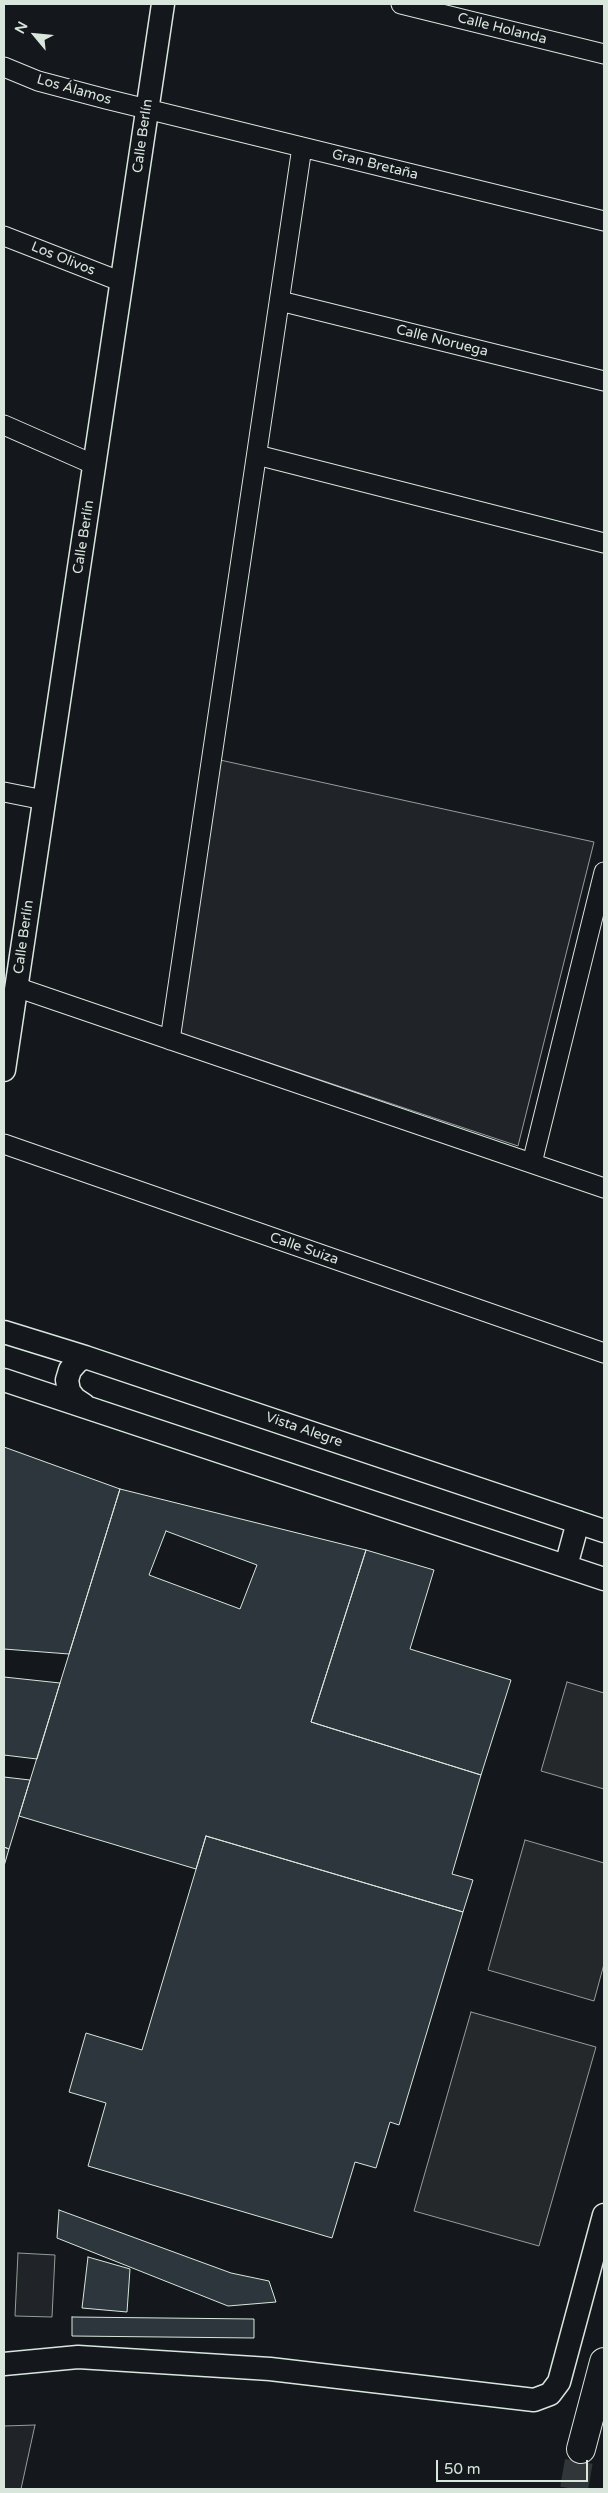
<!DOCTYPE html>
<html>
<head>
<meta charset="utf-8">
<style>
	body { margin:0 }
	#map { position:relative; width:608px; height:2493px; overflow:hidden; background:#14181c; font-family:"Varela Round",sans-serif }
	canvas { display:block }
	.frame { position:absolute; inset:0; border:5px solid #d8e6dc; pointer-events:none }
	.north { position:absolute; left:10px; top:10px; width:50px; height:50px; -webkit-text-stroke:4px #14181c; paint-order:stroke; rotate:298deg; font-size:14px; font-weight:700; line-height:20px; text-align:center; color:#d8e6dc }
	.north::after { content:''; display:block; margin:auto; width:18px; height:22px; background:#d8e6dc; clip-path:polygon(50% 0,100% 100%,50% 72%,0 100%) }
	.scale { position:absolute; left:436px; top:2460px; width:152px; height:22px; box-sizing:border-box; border:2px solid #d8e6dc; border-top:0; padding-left:6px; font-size:15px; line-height:18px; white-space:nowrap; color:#d8e6dc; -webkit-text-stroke:4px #14181c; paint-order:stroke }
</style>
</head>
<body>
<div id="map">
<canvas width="608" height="2493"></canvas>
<div class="frame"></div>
<div class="north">N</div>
<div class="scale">50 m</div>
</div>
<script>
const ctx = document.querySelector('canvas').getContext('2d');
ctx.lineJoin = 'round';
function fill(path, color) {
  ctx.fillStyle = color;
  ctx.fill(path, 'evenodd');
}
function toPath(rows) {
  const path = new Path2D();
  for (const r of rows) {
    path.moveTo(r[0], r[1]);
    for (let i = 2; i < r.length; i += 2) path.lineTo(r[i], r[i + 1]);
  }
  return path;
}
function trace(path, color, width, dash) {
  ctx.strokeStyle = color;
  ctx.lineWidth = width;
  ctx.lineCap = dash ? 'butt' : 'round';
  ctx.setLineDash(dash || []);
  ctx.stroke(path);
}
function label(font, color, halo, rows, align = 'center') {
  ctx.font = font + ' "Varela Round",sans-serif';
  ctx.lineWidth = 4;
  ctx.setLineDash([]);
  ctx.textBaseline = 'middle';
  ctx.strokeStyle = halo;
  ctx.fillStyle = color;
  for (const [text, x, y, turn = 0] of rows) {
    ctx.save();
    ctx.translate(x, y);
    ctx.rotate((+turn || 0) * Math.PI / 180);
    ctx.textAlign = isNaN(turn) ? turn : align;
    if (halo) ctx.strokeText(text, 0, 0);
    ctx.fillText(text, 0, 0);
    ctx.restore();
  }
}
const green = toPath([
	[220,760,594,842,518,1146,180,1033,220,760],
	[18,2253,55,2255,52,2317,15,2316,18,2253],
	[35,2425,21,2489,4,2489,4,2426,35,2425]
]);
fill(green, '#202428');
trace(green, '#939e99', 1);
const parking = toPath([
	[567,1682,604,1693,604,1789,541,1771,567,1682],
	[525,1840,604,1863,604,1964,594,2001,488,1970,525,1840],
	[471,2012,596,2047,539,2246,414,2211,471,2012]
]);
fill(parking, '#24282b');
trace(parking, '#939e99', 1);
const building = toPath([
	[4,1447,120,1489,69,1654,4,1649,4,1447],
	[120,1489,366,1550,311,1722,481,1775,452,1874,473,1880,463,1912,206,1836,196,1869,19,1816,120,1489],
	[166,1531,257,1565,240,1609,149,1575,166,1531],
	[366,1550,434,1570,410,1649,511,1680,481,1775,311,1722,366,1550],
	[4,1677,60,1683,37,1759,4,1755,4,1677],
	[4,1777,30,1780,9,1849,4,1847,4,1777],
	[206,1836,463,1912,399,2125,390,2122,376,2168,355,2162,332,2238,88,2166,106,2103,69,2092,86,2033,142,2050,206,1836],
	[4,1847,9,1849,4,1866,4,1847],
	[59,2210,231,2273,269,2281,276,2302,228,2306,57,2238,59,2210],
	[88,2257,130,2269,127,2312,82,2308,88,2257],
	[72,2317,254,2319,254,2338,72,2336,72,2317]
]);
fill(building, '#2c363c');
trace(building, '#d8e6dc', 1);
trace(toPath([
	[574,2489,581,2449]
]), '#313739', 28, [28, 14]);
const minor = toPath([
	[401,4,604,54],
	[4,67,38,81,106,99,604,221],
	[4,236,122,282],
	[280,301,604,381],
	[4,425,95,465],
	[257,455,604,543],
	[4,792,44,800],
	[16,987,604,1188],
	[170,1040,302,147],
	[4,1144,604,1353],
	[532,1163,604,872]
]);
const tertiary = toPath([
	[4,1070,163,4],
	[4,1332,85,1357,604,1531],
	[4,1380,604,1579],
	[84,1405,75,1399,69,1391,67,1380,70,1370,77,1362,85,1357],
	[566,1566,578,1522],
	[4,2364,78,2357,270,2369,534,2400,550,2394,559,2382,604,2215]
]);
const primary = toPath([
	[581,2449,604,2362]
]);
trace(minor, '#d8e6dc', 21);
trace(tertiary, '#d8e6dc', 25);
trace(primary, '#d8e6dc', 30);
trace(minor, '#14181c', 19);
trace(tertiary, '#14181c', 22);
trace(primary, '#14181c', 28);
label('14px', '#d8e6dc', '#14181c', [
	["Calle Holanda",502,29,14],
	["Los Álamos",74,90,16],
	["Calle Berlín",143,136,-82],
	["Gran Bretaña",375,165,14],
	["Los Olivos",63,259,22],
	["Calle Noruega",442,341,14],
	["Calle Berlín",84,537,-81],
	["Calle Berlín",24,937,-82],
	["Calle Suiza",304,1249,19],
	["Vista Alegre",304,1430,19]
]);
</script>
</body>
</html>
